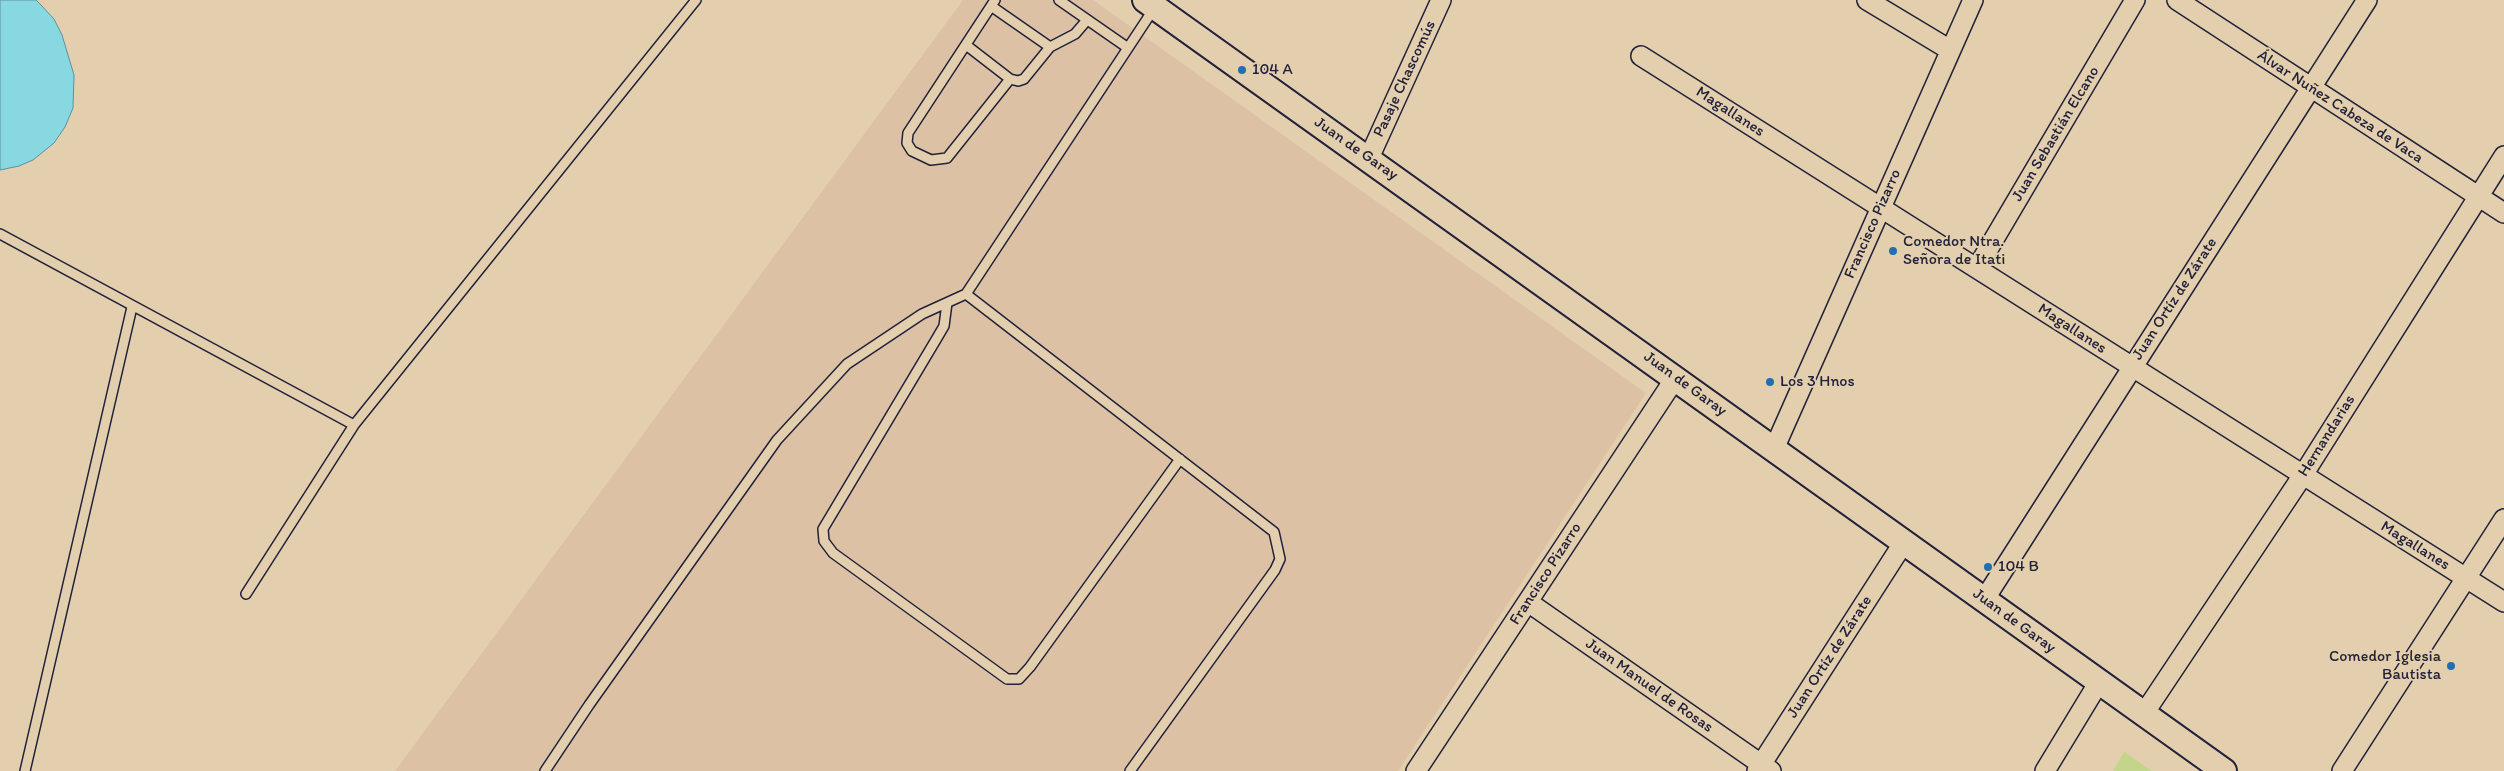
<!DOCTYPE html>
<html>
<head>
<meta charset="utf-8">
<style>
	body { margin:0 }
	canvas { display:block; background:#e3cfad }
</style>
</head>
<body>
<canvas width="2504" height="771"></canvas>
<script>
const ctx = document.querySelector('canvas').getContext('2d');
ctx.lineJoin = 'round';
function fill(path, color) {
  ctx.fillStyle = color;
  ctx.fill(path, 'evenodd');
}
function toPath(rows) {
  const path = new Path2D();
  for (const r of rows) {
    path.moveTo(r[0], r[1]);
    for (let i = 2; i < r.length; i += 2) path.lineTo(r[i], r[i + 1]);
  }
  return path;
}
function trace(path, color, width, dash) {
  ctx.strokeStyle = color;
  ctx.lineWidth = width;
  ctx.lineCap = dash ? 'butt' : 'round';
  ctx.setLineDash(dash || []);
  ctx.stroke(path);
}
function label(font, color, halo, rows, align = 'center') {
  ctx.font = font + ' Itim,sans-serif';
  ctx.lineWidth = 4;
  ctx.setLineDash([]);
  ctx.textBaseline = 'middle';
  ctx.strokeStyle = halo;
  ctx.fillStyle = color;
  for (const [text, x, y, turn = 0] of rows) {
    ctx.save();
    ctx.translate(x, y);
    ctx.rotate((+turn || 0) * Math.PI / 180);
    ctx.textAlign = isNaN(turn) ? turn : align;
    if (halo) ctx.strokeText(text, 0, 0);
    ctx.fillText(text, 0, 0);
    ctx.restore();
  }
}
fill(toPath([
	[963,0,1093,0,1646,393,1398,771,395,771]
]), '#ddc1a5');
fill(toPath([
	[2124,752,2152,771,2113,771]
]), '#c2d58a');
const water = toPath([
	[0,0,36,0,40,4,54,19,62,35,74,75,73,108,65,127,54,143,33,160,19,166,0,170,0,0]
]);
fill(water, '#87d8e1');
trace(water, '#5f8f9f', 1);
const service = toPath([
	[995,0,908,133,907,143,912,151,931,160,947,158,1010,79],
	[1059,0,1128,48],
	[991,6,1050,47],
	[966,45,1010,79,1018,81,1024,79,1050,47,1075,34,1087,20],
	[0,234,354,425],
	[947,303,944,326,937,338,823,529,824,541,833,553,1007,679,1019,679,1030,667,1180,459],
	[246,594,354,425,696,0],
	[25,771,132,307],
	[545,771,589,705,777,440,847,364,922,314,966,294],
	[1130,771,1275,570,1280,559,1274,532,966,294,1155,7]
]);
const minor = toPath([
	[1867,0,1950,50],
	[2177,0,2504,213],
	[1641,56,2504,602],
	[1369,158,1441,0],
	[1977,268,2135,0],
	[1774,449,1973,0],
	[1984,600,2367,0],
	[1528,602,1771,771],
	[2145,712,2303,475,2504,156],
	[1416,771,1676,377],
	[1757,771,1904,542],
	[2045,771,2099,682],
	[2342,771,2504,519]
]);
const tertiary = toPath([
	[1145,0,2224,771]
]);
trace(service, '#22223b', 12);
trace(minor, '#22223b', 22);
trace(tertiary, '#22223b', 28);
trace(service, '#e3cfad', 9);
trace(minor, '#e3cfad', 19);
trace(tertiary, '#e3cfad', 24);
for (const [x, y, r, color] of [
	[1242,70,5,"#1f6fb2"],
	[1893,251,5,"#1f6fb2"],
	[1770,382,5,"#1f6fb2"],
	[1988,567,5,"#1f6fb2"],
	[2451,666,5,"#1f6fb2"]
]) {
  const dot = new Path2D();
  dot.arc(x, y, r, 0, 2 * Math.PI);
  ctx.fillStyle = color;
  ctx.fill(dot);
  trace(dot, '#e3cfad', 2);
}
label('16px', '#22223b', '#e3cfad', [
	["104 A",1252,70],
	["Comedor Ntra.",1903,242],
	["Señora de Itati",1903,260],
	["Los 3 Hnos",1780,382],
	["104 B",1998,567],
	["Comedor Iglesia",2441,657,"right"],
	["Bautista",2441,675,"right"]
], 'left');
label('16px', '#22223b', '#e3cfad', [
	["Pasaje Chascomús",1405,79,-65],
	["Álvar Nuñez Cabeza de Vaca",2340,107,33],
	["Magallanes",1730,112,33],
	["Juan Sebastián Elcano",2056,134,-59],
	["Juan de Garay",1356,149,35],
	["Francisco Pizarro",1873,224,-66],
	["Juan Ortíz de Zárate",2175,299,-57],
	["Magallanes",2072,329,33],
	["Juan de Garay",1685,384,36],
	["Hernandarias",2327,436,-58],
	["Magallanes",2415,546,32],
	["Francisco Pizarro",1546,574,-57],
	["Juan de Garay",2014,621,36],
	["Juan Ortíz de Zárate",1830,657,-57],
	["Juan Manuel de Rosas",1649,686,35]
]);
</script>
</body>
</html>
